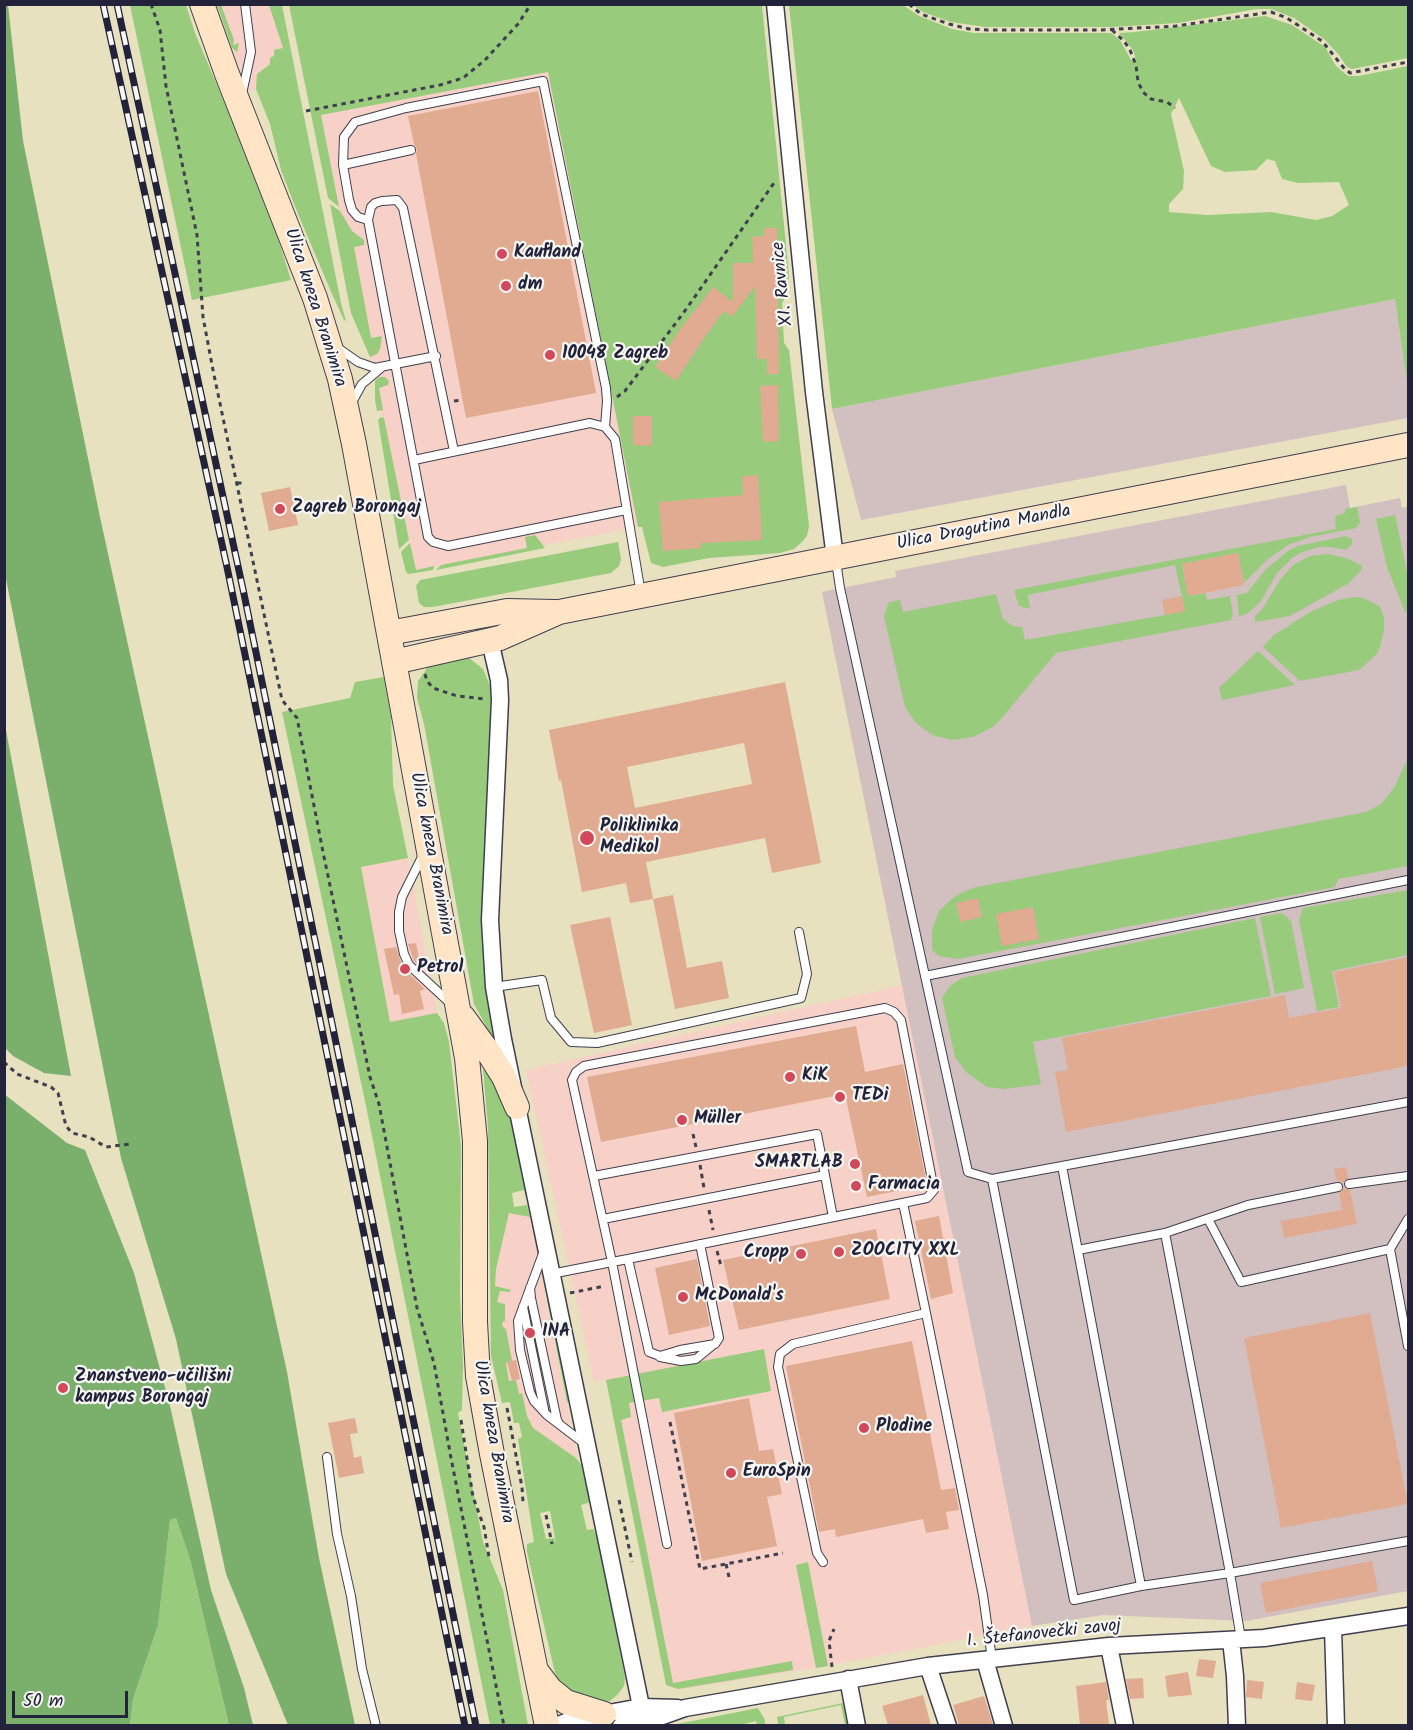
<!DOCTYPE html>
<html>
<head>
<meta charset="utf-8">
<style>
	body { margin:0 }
	#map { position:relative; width:1413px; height:1730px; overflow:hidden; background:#e7e1bf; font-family:Kalam,sans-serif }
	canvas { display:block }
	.frame { position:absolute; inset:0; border:6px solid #22223b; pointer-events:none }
	.scale { position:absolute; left:12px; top:1691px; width:116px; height:27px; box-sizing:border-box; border:3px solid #22223b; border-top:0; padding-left:8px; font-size:18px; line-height:21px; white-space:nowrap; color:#22223b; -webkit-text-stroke:4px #f6f6f2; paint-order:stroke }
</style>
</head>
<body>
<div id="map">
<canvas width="1413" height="1730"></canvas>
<div class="frame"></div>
<div class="scale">50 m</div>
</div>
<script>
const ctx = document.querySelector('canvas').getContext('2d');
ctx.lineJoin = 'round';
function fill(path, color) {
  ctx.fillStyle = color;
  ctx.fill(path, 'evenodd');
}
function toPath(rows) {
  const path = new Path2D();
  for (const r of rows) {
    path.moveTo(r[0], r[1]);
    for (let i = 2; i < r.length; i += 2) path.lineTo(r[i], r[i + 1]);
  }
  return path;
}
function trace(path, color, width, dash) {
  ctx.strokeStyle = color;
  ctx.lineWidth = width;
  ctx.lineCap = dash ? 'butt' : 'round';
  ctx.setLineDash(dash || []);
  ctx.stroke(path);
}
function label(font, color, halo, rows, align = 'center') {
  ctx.font = font + ' Kalam,sans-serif';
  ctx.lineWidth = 4.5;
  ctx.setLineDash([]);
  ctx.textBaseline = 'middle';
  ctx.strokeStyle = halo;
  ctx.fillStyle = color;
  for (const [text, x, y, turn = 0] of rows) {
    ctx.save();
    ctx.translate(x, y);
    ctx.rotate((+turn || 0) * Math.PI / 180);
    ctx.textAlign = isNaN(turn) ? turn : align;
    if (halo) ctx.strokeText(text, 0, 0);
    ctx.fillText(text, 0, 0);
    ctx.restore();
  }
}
fill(toPath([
	[217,5,269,5,283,48,274,56,270,63,257,74,256,89,249,92],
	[548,72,638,527,416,570,357,302,321,115],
	[408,858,437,1013,390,1022,361,867],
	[902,985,1032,1626,816,1668,689,1688,678,1689,666,1685,606,1380,594,1382,526,1070],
	[509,1212,533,1218,546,1302,578,1460,533,1428,527,1416,522,1394,519,1394,509,1382,505,1362,512,1361,506,1329,503,1328,502,1321,505,1321,505,1304,497,1303,500,1291,510,1292,495,1286,496,1269]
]), '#f7d1c7');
fill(toPath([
	[1395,299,1407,375,1408,418,861,520,832,409],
	[1346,485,1350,508,1400,498,1402,508,1408,506,1408,1591,1246,1621,1103,1615,1032,1626,822,592,896,577,895,571]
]), '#d2bfc0');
fill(toPath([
	[130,5,186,5,195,33,227,109,278,239,291,280,192,300],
	[217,5,221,5,234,40,233,45,239,43,237,52,232,48],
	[269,5,282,5,341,303,346,321,344,320,332,294,298,214,281,170,270,124,256,89,257,74,270,64,270,58,274,56,274,50,283,48],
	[289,5,762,5,789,275,788,293,782,303,784,343,789,350,809,526,807,536,801,543,794,549,780,553,709,558,663,567,651,563,642,527,638,527,548,72,321,115,339,207,328,198],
	[789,5,903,5,919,16,952,29,974,33,1111,33,1120,40,1131,60,1136,60,1133,50,1119,33,1135,32,1265,16,1292,25,1325,47,1336,66,1348,76,1359,76,1408,66,1408,388,1395,299,832,409],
	[1179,98,1211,166,1225,172,1256,170,1267,159,1275,161,1282,179,1298,183,1339,182,1349,205,1332,216,1316,220,1271,212,1207,215,1169,212,1169,204,1183,189,1184,171,1171,114],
	[913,5,1408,5,1408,58,1352,69,1347,67,1339,55,1324,39,1294,18,1271,9,1257,9,1178,23,1112,27,985,27,951,22,923,12],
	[330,204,340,211,352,231,364,240,364,245,354,247,371,338,382,336,380,349,377,354,370,357,351,313],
	[379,377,385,377,389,381,388,385,379,388,383,410,377,411,375,400,375,381],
	[381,417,384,418,409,540,399,549,378,420],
	[1357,507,1360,522,1356,528,1310,537,1288,545,1268,559,1246,581,1244,582,1238,553,1182,564,1188,596,1205,593,1207,600,1230,596,1233,615,1231,620,1056,653,1001,719,993,727,973,737,952,740,932,735,916,723,905,707,884,616,888,604,890,602,900,600,903,612,996,594,1003,619,1013,626,1022,627,1025,640,1165,615,1185,611,1175,565,1028,595,1030,609,1019,606,1014,590,1336,529,1335,518,1337,515,1345,513,1345,509],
	[1395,515,1408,577,1408,611,1405,612,1387,567,1376,519],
	[535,535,545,548,436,570,441,565,527,548,525,537],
	[1346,536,1352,539,1352,544,1346,550,1330,547,1319,547,1300,553,1292,558,1277,573,1261,601,1248,613,1239,617,1237,595,1247,593,1265,570,1288,551,1298,546],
	[618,542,621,559,619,566,611,573,433,607,424,607,419,603,416,586,420,580],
	[410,543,416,570,434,566,433,570,409,574,406,572,401,552],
	[1328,554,1346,558,1362,566,1362,569,1349,583,1290,616,1255,622,1255,616,1261,611,1280,580,1293,565,1310,556],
	[1353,597,1360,597,1374,603,1380,607,1384,617,1384,631,1380,647,1376,655,1359,670,1300,681,1263,647,1274,635,1312,611,1338,600],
	[1258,651,1295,685,1222,700,1219,688],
	[453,655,469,658,483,669,493,693,485,834,484,947,495,1042,474,1004,424,724,417,698,418,681,430,664],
	[384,677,391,717,393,785,408,858,361,867,390,1022,437,1013,444,1023,449,1042,461,1146,460,1296,463,1366,462,1410,458,1413,483,1542,503,1590,528,1725,490,1725,366,1106,282,712,350,698,355,682],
	[1408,758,1408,866,1338,879,1335,887,958,959,939,956,932,950,932,930,939,911,954,897,965,891,977,887,1366,812,1381,804,1394,788],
	[1408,890,1408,955,1332,971,1339,1007,1317,1011,1299,920,1303,908],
	[1282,913,1291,921,1304,988,1275,994,1260,917],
	[1255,918,1271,996,1033,1042,1041,1084,1005,1089,987,1087,966,1072,955,1057,942,998,950,986,962,978],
	[485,1065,510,1113,528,1197,526,1198,524,1190,512,1193,514,1207,527,1205,530,1217,509,1213,496,1269,495,1286,511,1290,510,1292,500,1291,497,1302,505,1304,505,1321,502,1322,503,1327,506,1329,512,1361,506,1363,509,1381,516,1380,519,1394,522,1393,527,1416,533,1428,576,1458,583,1467,591,1502,581,1505,587,1530,594,1529,595,1534,597,1534,625,1678,624,1686,618,1694,610,1701,599,1704,589,1702,563,1687,555,1673,527,1552,527,1544,534,1542,518,1439,522,1437,519,1423,514,1423,510,1402,502,1403,491,1356,488,1127,483,1069],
	[550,1511,556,1544,554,1538,546,1539,540,1513],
	[547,1300,549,1301,569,1403,567,1402],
	[764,1349,771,1391,662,1412,659,1398,629,1403,631,1417,621,1420,673,1683,792,1661,793,1670,678,1689,666,1685,606,1380],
	[176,1518,190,1559,229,1725,130,1726,133,1699,158,1625,170,1520],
	[808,1562,828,1666,816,1668,796,1565],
	[843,1703,848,1725,845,1725,841,1705,784,1717,785,1725,778,1724,777,1717],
	[758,1708,765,1720,765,1725,757,1725,756,1721,736,1726,672,1725]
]), '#98cb7c');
fill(toPath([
	[4,5,8,5,23,141,100,517,287,1372,319,1558,355,1725,288,1725,226,1574,176,1339,121,1158,5,574],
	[5,725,71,1076,44,1073,13,1056,5,1048],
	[4,1094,67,1143,85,1150,134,1273,170,1406,211,1590,244,1688,253,1725,229,1725,190,1559,176,1518,170,1520,158,1625,133,1699,130,1725,5,1725]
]), '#7aaf6c');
fill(toPath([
	[538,91,596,393,466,418,416,154,417,149,414,144,408,116],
	[764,228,777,228,779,374,767,374,767,359,757,359,755,286,732,317,724,311,704,338,676,381,655,367,678,332,713,287,733,302,733,263,753,263,752,237,764,236],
	[778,385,779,441,763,442,760,386],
	[633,416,652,416,652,446,633,445],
	[758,475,762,540,701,543,701,548,663,551,659,502,743,495,742,476],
	[290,487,298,525,269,531,261,493],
	[1238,553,1244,585,1188,596,1182,564],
	[1182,596,1185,611,1165,615,1162,600],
	[785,682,821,863,772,873,765,838,646,862,653,899,630,903,626,883,582,892,561,780,559,781,549,730],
	[744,743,752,784,635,808,627,767],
	[673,895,687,968,722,961,729,998,675,1009,653,899],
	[978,898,982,917,960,922,956,903],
	[1033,907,1039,939,1002,946,996,914],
	[610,917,632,1025,594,1033,570,925],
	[416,943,421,968,414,961,408,944],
	[396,947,403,968,425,989,420,991,424,1009,402,1014,399,994,394,995,384,949],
	[1408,957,1408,1066,1066,1132,1055,1072,1068,1070,1062,1038,1285,995,1289,1018,1341,1008,1334,972],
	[856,1026,865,1072,903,1064,927,1185,867,1197,845,1094,601,1142,587,1077],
	[1346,1167,1348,1178,1343,1183,1337,1181,1334,1169],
	[1344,1188,1350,1190,1357,1224,1284,1238,1281,1221,1342,1210,1339,1193],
	[939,1216,953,1293,931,1299,915,1221],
	[876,1229,890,1299,739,1330,723,1260],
	[697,1259,710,1326,669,1335,655,1268],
	[1370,1313,1408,1504,1281,1528,1244,1338],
	[912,1341,941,1490,955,1488,959,1510,946,1512,949,1529,926,1533,923,1519,836,1537,835,1529,819,1532,786,1366],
	[516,1360,520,1379,512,1381,507,1362],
	[749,1398,759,1451,773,1449,782,1494,767,1497,777,1546,702,1561,674,1413],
	[355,1418,358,1433,350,1434,354,1458,361,1456,364,1473,339,1478,328,1423],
	[1372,1561,1378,1591,1266,1613,1260,1583],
	[1199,1659,1216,1661,1213,1678,1196,1676],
	[1188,1672,1192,1695,1168,1697,1165,1676],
	[1143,1678,1144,1698,1130,1699,1126,1679],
	[1247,1680,1264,1682,1262,1699,1246,1697],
	[1106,1682,1109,1700,1106,1700,1109,1725,1080,1725,1076,1686],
	[1297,1682,1315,1685,1312,1701,1295,1699],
	[923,1695,931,1725,888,1725,882,1706],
	[984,1696,993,1725,959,1725,953,1705]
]), '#e0ab90');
const service = toPath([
	[242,94,251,52,245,4],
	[343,165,411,150],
	[368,220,358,217,352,210,349,200,343,165,344,137,355,122,406,108,543,81,606,388,607,401,605,427],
	[338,348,358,362,375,368,436,356],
	[351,404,362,384,381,368],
	[454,451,403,208,397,200,382,201,375,203,371,207,368,220,428,537,433,542,448,546,626,510],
	[414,460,590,423,605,427,615,439,641,594],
	[836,561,840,588,968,1172,992,1179],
	[423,855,402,897,399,912,399,931,404,954,409,965,450,1003],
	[925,976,1408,880],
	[494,987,542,980,551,1018,571,1042,597,1043,801,998,807,974,799,932],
	[1062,1166,992,1179,1074,1600,1141,1586],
	[594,1176,817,1134,833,1217],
	[1349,1184,1408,1176],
	[903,1203,926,1313],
	[603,1219,825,1175],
	[1208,1219,1241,1282,1390,1249],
	[1408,1219,1390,1249,1408,1346],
	[1165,1233,1248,1205,1338,1187],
	[1078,1250,1165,1233,1230,1573,1408,1541],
	[544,1251,518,1321,520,1350,530,1392,534,1401,547,1415,585,1444],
	[628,1259,649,1352,660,1356,680,1350,715,1344,719,1338,700,1244],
	[551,1274,612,1262,628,1259,927,1198,934,1190,901,1020,894,1012,885,1008,584,1066,576,1072,572,1080,612,1262,667,1544],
	[530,1288,531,1298,557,1420,560,1425],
	[523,1307,544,1409],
	[660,1357,681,1361,696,1359,713,1345],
	[327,1457,337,1534,351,1596,362,1669,376,1726],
	[823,1562,817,1553,778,1367,780,1354,793,1344,926,1313,983,1595,992,1659],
	[1241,1639,1230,1573,1141,1586,1062,1166,1408,1102]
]);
const minor = toPath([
	[775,4,814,392,835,558],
	[490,641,499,680,500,700,490,920,494,987,503,1039,644,1721],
	[1333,1628,1336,1726],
	[1231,1640,1235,1676,1237,1726],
	[1109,1646,1125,1726],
	[985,1660,1004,1726],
	[928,1666,948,1726],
	[848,1679,857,1726],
	[556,1726,571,1720,641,1707,678,1708],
	[621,1726,657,1718,685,1708,928,1666,1109,1646,1264,1638,1408,1616]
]);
const secondary = toPath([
	[202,4,227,74,315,298,340,379,354,444,467,1058,475,1141,475,1322,478,1376,492,1454,547,1726],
	[389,633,507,611,555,612],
	[394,662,500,638,559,612,1408,445],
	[463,1017,487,1050,504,1077,517,1107],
	[537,1672,550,1689,566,1702,604,1714]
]);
trace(service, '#403f4f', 10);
trace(minor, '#403f4f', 19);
trace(secondary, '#403f4f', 26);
trace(toPath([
	[151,4,160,30,166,86,197,235,203,317,213,370,282,700,297,718,323,852,370,1077,379,1104,417,1308,434,1363,451,1458,504,1726],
	[909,4,921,14,949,24,969,29,987,30,1102,30,1176,26,1271,12,1287,18,1322,41,1343,67,1350,73,1408,62],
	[1112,30,1124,41,1130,50,1136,65,1138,82,1143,92,1151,99,1167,102,1175,108],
	[306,111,440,85,463,78,485,60,518,24,531,4],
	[617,397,625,391,687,308,776,180],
	[454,401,463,400],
	[237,483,246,483],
	[425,674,427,681,433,688,457,696,486,699],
	[4,1062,17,1074,51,1087,58,1093,66,1126,72,1133,89,1137,106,1147,130,1144],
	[693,1134,696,1147],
	[700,1165,704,1188],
	[709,1210,713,1230],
	[717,1251,721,1266],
	[570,1293,605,1286],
	[507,1408,522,1487,523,1502],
	[461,1420,473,1497,484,1527,489,1557],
	[670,1422,700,1569,783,1553],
	[619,1500,632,1562],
	[546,1515,552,1544],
	[726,1564,729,1577],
	[832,1667,829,1641,834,1629]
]), '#403f4f', 3, [4.5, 4.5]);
trace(service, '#fff', 8);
trace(minor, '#fff', 16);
trace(secondary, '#ffe4c6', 24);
const rail = toPath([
	[103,4,227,567,465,1726],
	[117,4,244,594,476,1726]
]);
trace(rail, '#22223b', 7);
trace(rail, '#f6f6f2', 4.5, [14]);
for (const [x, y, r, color] of [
	[502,254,6,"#d1495b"],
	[506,286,6,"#d1495b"],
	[550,355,6,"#d1495b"],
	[280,509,6,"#d1495b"],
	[587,838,8,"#d1495b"],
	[405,969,6,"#d1495b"],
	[790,1077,6,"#d1495b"],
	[840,1097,6,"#d1495b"],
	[682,1120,6,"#d1495b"],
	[855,1164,6,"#d1495b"],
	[856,1186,6,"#d1495b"],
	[839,1252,6,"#d1495b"],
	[801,1254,6,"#d1495b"],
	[683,1297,6,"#d1495b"],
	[530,1333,6,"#d1495b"],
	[63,1388,6,"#d1495b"],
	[864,1428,6,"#d1495b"],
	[731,1473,6,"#d1495b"]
]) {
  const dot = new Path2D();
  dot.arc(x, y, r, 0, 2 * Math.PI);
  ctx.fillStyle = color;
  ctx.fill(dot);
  trace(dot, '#f6f6f2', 2);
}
label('bold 18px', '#22223b', '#f6f6f2', [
	["Kaufland",514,254],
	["dm",518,286],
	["10048 Zagreb",562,355],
	["Zagreb Borongaj",292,509],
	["Poliklinika",600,828],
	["Medikol",600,849],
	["Petrol",417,969],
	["KiK",802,1077],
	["TEDi",852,1097],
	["Müller",694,1120],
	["SMARTLAB",843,1164,"right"],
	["Farmacia",868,1186],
	["ZOOCITY XXL",851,1252],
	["Cropp",789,1254,"right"],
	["McDonald's",695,1297],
	["INA",542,1333],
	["Znanstveno-učilišni",75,1378],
	["kampus Borongaj",75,1399],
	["Plodine",876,1428],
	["EuroSpin",743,1473]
], 'left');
label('18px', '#22223b', '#f6f6f2', [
	["XI. Ravnice",784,284,-96],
	["Ulica kneza Branimira",314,308,72],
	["Ulica Dragutina Mandla",984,529,-11],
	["Ulica kneza Branimira",430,854,79],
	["Ulica kneza Branimira",492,1442,80],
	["I. Štefanovečki zavoj",1044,1635,-6]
]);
</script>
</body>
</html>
